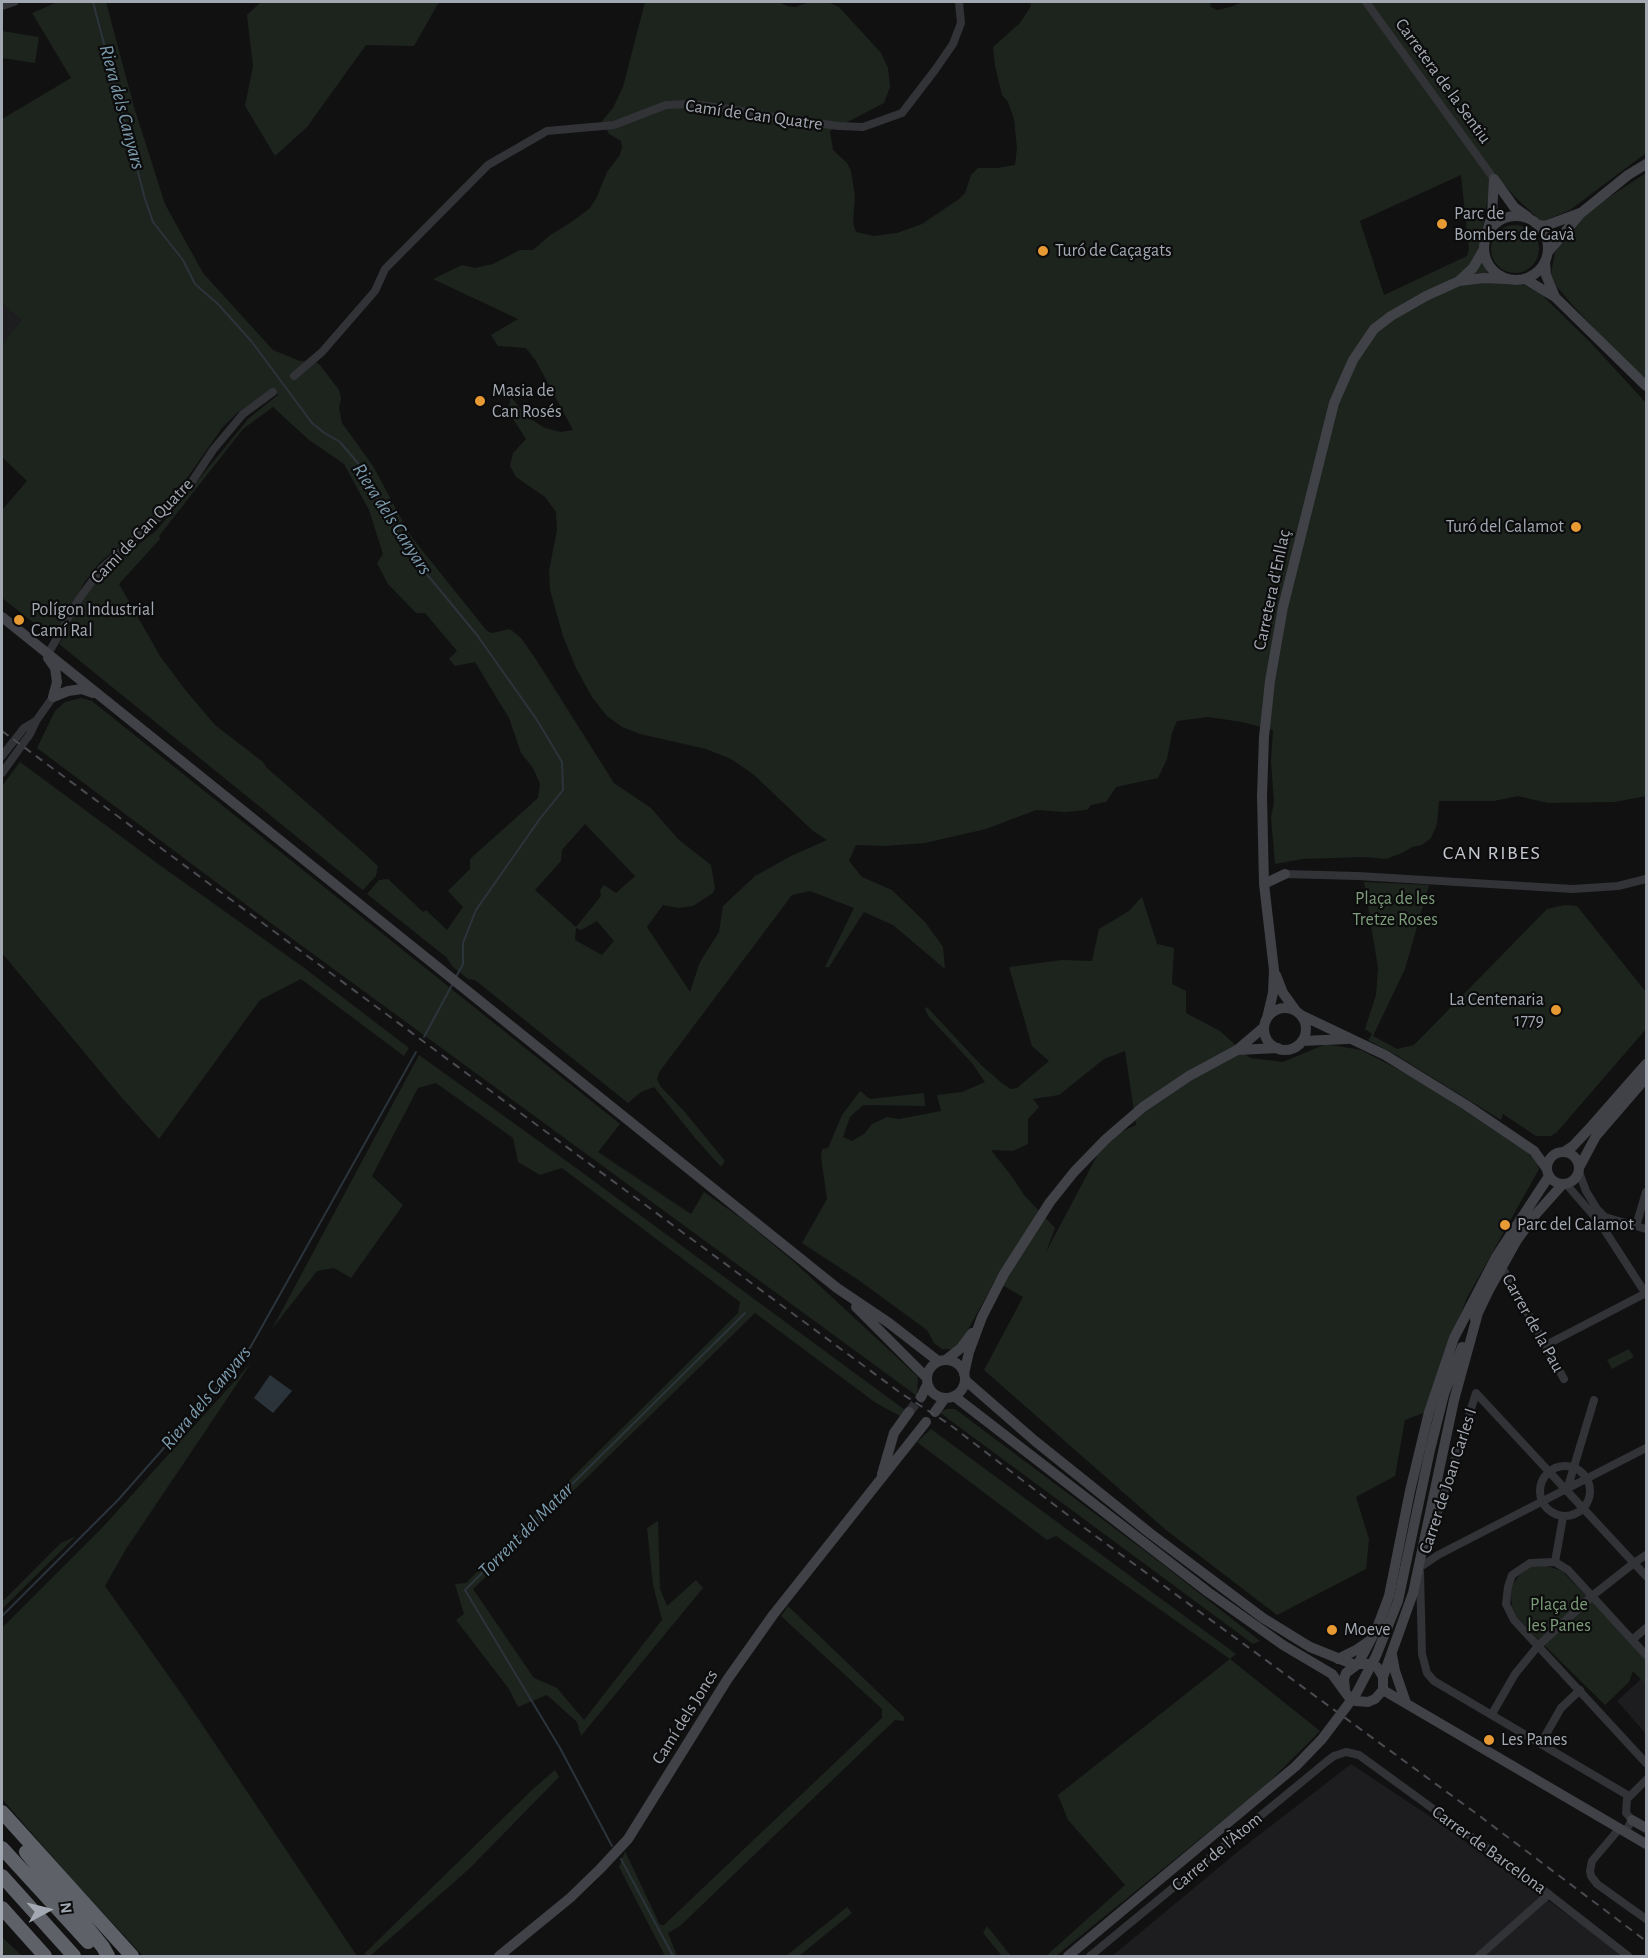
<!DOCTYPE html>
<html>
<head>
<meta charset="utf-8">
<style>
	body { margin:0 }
	#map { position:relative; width:1648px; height:1958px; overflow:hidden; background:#111112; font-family:"Alegreya Sans",sans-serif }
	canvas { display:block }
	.frame { position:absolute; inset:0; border:3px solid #a3a9b2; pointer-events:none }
	.north { position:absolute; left:18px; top:1880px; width:60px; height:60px; -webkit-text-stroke:4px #0c0c0d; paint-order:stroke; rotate:83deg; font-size:16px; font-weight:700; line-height:24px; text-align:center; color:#a3a9b2 }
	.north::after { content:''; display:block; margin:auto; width:21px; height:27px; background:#a3a9b2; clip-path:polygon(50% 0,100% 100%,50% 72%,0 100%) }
</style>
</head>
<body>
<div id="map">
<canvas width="1648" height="1958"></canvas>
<div class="frame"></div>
<div class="north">N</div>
</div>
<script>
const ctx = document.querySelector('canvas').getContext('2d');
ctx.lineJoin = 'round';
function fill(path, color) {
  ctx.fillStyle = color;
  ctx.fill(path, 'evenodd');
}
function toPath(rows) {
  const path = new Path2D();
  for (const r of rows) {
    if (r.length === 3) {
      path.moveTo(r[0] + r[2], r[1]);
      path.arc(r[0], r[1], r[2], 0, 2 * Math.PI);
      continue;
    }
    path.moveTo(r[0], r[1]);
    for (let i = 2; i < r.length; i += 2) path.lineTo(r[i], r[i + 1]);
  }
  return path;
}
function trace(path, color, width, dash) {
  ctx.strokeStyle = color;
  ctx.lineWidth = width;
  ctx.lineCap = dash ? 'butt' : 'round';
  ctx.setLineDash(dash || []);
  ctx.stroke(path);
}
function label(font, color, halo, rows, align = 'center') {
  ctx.font = font + ' "Alegreya Sans",sans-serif';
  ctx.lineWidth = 4.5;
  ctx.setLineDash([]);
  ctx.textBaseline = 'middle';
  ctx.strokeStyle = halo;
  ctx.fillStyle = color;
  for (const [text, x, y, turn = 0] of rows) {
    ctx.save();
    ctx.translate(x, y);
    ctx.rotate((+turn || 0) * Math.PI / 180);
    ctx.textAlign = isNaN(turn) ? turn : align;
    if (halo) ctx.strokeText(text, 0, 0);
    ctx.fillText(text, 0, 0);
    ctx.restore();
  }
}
fill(toPath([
	[2,303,21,320,2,345],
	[1641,1679,1646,1685,1646,1734,1617,1701],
	[1351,1764,1428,1815,1626,1956,1112,1956,1241,1849]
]), '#1d1d1f');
fill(toPath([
	[58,2,106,2,134,107,165,204,203,273,273,350,300,361,316,362,320,365,339,390,341,398,339,408,342,423,373,466,410,535,487,631,492,633,510,629,521,638,537,661,614,783,651,808,678,839,711,865,715,888,713,893,693,906,678,908,663,905,647,927,690,992,700,962,719,932,723,906,755,876,791,856,827,840,813,831,753,774,731,759,706,749,640,734,622,727,607,716,592,697,576,668,563,636,550,590,549,571,557,530,556,512,545,497,516,477,510,466,513,453,526,439,508,411,511,397,527,417,545,428,561,432,573,430,536,361,526,348,498,346,491,335,518,319,433,279,462,265,475,268,493,264,520,250,533,250,549,236,573,221,590,208,597,197,607,172,620,155,622,147,621,141,609,134,602,121,613,108,623,87,645,2,779,2,787,6,795,7,810,2,828,2,839,7,881,53,888,68,890,87,884,103,830,131,833,150,847,163,851,171,855,196,853,223,856,232,874,236,897,233,922,224,959,199,965,193,971,175,978,168,997,168,1015,165,1017,148,1014,119,1008,102,1002,95,995,66,993,47,1020,23,1031,6,1030,2,1210,2,1211,7,1217,10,1230,7,1243,2,1646,2,1646,153,1570,210,1542,222,1514,196,1494,173,1484,216,1488,280,1522,284,1541,294,1591,343,1646,403,1646,796,1615,802,1548,803,1518,796,1494,801,1439,801,1437,824,1431,838,1422,845,1412,847,1402,853,1386,859,1366,857,1302,859,1275,864,1271,818,1274,802,1271,762,1273,730,1242,722,1208,717,1177,721,1172,733,1167,759,1158,778,1116,787,1106,802,1091,805,1087,810,1065,812,1036,810,986,829,925,843,884,846,856,845,849,861,862,877,892,890,925,922,943,947,945,969,893,925,864,912,829,967,825,967,854,908,810,891,792,895,660,1071,657,1079,661,1087,684,1111,725,1161,721,1167,695,1138,654,1087,641,1092,628,1103,475,980,468,979,453,967,446,957,367,894,379,880,388,879,423,912,426,910,447,930,463,907,448,891,470,869,470,859,538,798,540,784,533,768,521,753,509,718,475,662,455,666,449,659,457,651,425,613,416,613,388,584,377,563,383,554,369,510,344,464,309,440,273,407,243,429,159,536,160,539,119,584,160,656,187,692,215,725,263,762,266,767,363,852,378,866,376,876,363,890,360,888,59,644,86,594,107,569,157,530,249,418,278,395,273,388,237,413,222,428,187,478,152,519,99,563,84,583,53,638,2,598,2,510,27,481,2,457,2,345,21,320,2,303,2,119,71,78,32,13],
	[1461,175,1469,250,1467,256,1384,295,1360,221],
	[585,824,635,876,616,893,604,885,600,890,601,896,576,927,535,890,561,861,562,850],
	[597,921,614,941,602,955,575,940,576,928,581,930],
	[261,2,439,2,414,46,366,45,307,127,275,156,245,106,253,66,247,15],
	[2,31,39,37,35,63,2,58],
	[1646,173,1646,384,1576,309,1557,287,1551,274,1555,252,1567,233,1594,207],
	[1515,249,24],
	[81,698,92,701,620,1124,598,1152,691,1214,704,1192,745,1221,793,1261,918,1377,917,1396,268,921,37,748,55,711,65,702],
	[20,762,161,866,303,967,409,1048,404,1056,301,979,260,1000,159,1139,122,1098,2,953,2,786],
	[1364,882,1429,885,1405,969,1373,1036,1397,1049,1414,1045,1547,909,1565,905,1577,906,1646,992,1646,1029,1557,1132,1551,1136,1536,1136,1503,1114,1501,1120,1396,1055,1368,1040,1372,1034,1365,1029,1376,995,1378,968],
	[1142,897,1157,944,1174,948,1172,984,1186,991,1186,1013,1220,1031,1250,1058,1283,1062,1326,1044,1361,1050,1421,1081,1527,1152,1536,1161,1539,1169,1467,1298,1445,1354,1426,1412,1405,1420,1395,1476,1356,1497,1369,1539,1366,1569,1277,1615,1166,1530,984,1370,1023,1297,995,1281,961,1342,952,1349,942,1349,934,1343,927,1330,857,1279,802,1243,827,1199,821,1157,822,1149,828,1148,842,1115,860,1091,870,1099,924,1093,925,1106,863,1105,850,1117,843,1137,852,1141,864,1134,872,1124,887,1117,899,1119,941,1111,937,1095,962,1092,985,1082,972,1063,929,1017,925,1009,927,1007,981,1065,1003,1084,1011,1089,1017,1088,1049,1061,1032,1046,1009,967,1062,960,1092,961,1099,929,1129,911],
	[1125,1051,1136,1125,1106,1139,1046,1252,1055,1228,1024,1195,1013,1178,991,1150,1013,1151,1028,1144,1028,1119,1039,1107,1033,1099,1059,1095,1104,1059],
	[419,1055,572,1165,905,1410,900,1416,876,1403,755,1313,473,1589,534,1678,557,1688,584,1720,662,1620,653,1585,647,1528,658,1521,660,1589,667,1606,696,1580,703,1588,581,1736,577,1722,547,1695,518,1707,509,1689,456,1620,464,1614,455,1584,466,1583,738,1313,740,1302,562,1168,540,1175,518,1162,513,1138,436,1083,418,1088,372,1176,403,1205,351,1278,334,1268,317,1271,272,1329],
	[1629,1349,1634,1357,1612,1369,1607,1360],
	[251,1363,126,1549,105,1586,185,1699,357,1956,143,1956,72,1879,2,1799,2,1628,102,1528],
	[947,1409,955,1409,1161,1563,1260,1641,1253,1644,939,1412],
	[931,1429,1236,1654,1230,1659,1320,1731,1266,1785,1056,1956,1046,1956,1125,1885,1068,1820,1058,1795,1230,1659,1056,1536,1047,1540,917,1442],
	[76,1536,3,1608,2,1610,2,1602,61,1543],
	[1536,1565,1547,1566,1562,1571,1646,1658,1646,1685,1633,1671,1629,1682,1605,1705,1536,1637,1517,1617,1512,1606,1511,1597,1512,1586,1518,1577,1525,1569],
	[788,1606,904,1717,904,1721,895,1720,680,1926,668,1933,677,1956,665,1956,619,1867,625,1851,660,1925,664,1925,882,1718,882,1709,781,1616],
	[555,1770,559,1777,469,1869,370,1956,364,1954,533,1789],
	[847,1907,852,1913,799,1956,786,1956],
	[987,1926,1011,1956,1002,1956,983,1933],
	[2,1937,22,1956,6,1956,2,1952]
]), '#1d241e');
fill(toPath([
	[270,1375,292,1391,273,1413,254,1398]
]), '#2b343a');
trace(toPath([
	[93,2,145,199,153,222,183,260,195,284,218,304,252,342,312,423,323,432,340,442,363,469,384,512,425,572,477,635,537,720,562,762,563,790,539,820,476,910,463,943,463,964,456,977],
	[424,1037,452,985],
	[2,1616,118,1500,246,1355,416,1052],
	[612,1846,560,1748,465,1590,745,1313],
	[621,1859,673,1956]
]), '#2b343a', 2);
trace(toPath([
	[909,1412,921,1397]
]), '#2e2f32', 10, [10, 5]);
trace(toPath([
	[1366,2,1494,179],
	[2,6,14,2],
	[294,376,322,352,375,291,385,269,488,165,547,131,614,125,666,105,691,104,730,109,784,119,839,126,863,127,902,113,935,70,953,44,961,23,959,2],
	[48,654,79,599,101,569,170,507,193,480,213,450,243,414,273,392],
	[2,756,24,728,36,721],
	[2,773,30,734,36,721,53,697],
	[1285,874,1358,876,1573,889,1618,886,1646,879],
	[1579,1172,1586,1191,1597,1209,1605,1217,1646,1229],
	[1567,1185,1600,1223,1646,1294],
	[1636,1226,1646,1192],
	[1502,1267,1564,1379],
	[1546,1345,1646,1293],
	[1565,1491,25],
	[1567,1490,1594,1400],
	[1428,1544,1476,1393,1646,1576],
	[1555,1562,1563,1517],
	[1419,1568,1438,1555,1646,1448],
	[1420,1572,1422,1654,1427,1673,1434,1681,1629,1796],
	[1632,1640,1646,1628],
	[1646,1655,1568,1570,1555,1562,1530,1563,1512,1575,1508,1587,1506,1604,1514,1620,1646,1763],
	[1492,1714,1515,1674,1538,1646,1592,1596,1634,1563,1646,1555],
	[1541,1743,1561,1708,1580,1690],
	[1619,1829,1592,1861,1590,1871,1591,1876,1597,1884,1646,1919],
	[1625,1832,1632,1820,1626,1813,1627,1799,1646,1780],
	[1090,1956,1326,1762,1334,1756,1346,1752,1359,1755,1524,1875,1628,1956],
	[1479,1956,1549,1894]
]), '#323337', 8);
trace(toPath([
	[1494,179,1514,207,1528,217],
	[1516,248,32],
	[1539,225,1545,226,1580,213],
	[1488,229,1492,214,1494,179],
	[1548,252,1581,213,1628,175,1646,164],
	[1545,262,1546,275,1555,297],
	[1525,279,1555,297,1646,386],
	[1459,281,1473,268,1484,249],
	[2,617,837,1288,889,1323,938,1361],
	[48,658,55,668,57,682,53,697],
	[53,697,68,691,82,689,93,693],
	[1264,884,1285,874],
	[1276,975,1283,993,1296,1011],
	[1285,1029,21],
	[1301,1015,1385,1055,1466,1105,1534,1151,1547,1169],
	[1267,1018,1273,993,1274,970,1264,884,1262,796,1264,737,1270,681,1283,607,1334,403,1353,360,1374,329,1391,316,1426,296,1459,281,1484,278,1505,279],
	[1302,1041,1347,1039],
	[1237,1050,1278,1048],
	[1563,1168,16],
	[1564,1152,1573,1146,1588,1130,1646,1064],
	[1580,1166,1596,1136,1646,1078],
	[856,1307,926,1377],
	[1475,1319,1489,1290,1517,1240,1536,1214,1562,1185],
	[947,1359,961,1348,972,1333],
	[946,1379,19],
	[964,1374,969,1352,982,1317,1004,1274,1050,1202,1074,1172,1106,1139,1143,1107,1189,1076,1237,1050,1264,1027],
	[965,1380,1035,1441,1151,1534,1263,1618,1310,1647,1355,1665],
	[1444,1394,1462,1347],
	[954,1396,1208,1592,1283,1645,1332,1674,1348,1696,1356,1701,1368,1702,1375,1699,1383,1690,1383,1677,1413,1593,1454,1400,1478,1313],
	[921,1397,927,1385],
	[935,1412,945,1398],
	[882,1474,894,1433,909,1412],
	[1392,1655,1395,1671,1406,1703],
	[1338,1659,1356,1650,1369,1641],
	[1358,1664,1377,1628,1389,1596,1410,1491,1429,1412,1454,1338,1496,1257,1549,1176],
	[1345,1689,1344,1679,1346,1673,1358,1664,1370,1664,1377,1667,1383,1677],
	[1383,1690,1646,1844],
	[1632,1820,1646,1828],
	[499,1956,570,1898,600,1869,628,1839,727,1680,773,1615,926,1422]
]), '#404247', 10);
trace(toPath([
	[2,1812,132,1956],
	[2,1848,88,1942],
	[26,1852,103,1947,108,1956],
	[2,1876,74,1956],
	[2,1908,45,1956]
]), '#5e6268', 14);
trace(toPath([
	[2,731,902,1394,949,1424,1086,1529,1477,1814,1646,1941]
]), '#494b50', 2, [8, 6]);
trace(toPath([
	[1068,1956,1296,1766,1322,1739,1356,1694,1376,1656,1398,1601,1430,1450,1444,1394]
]), '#404247', 10);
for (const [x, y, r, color] of [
	[1442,224,6,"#e79934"],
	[1043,251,6,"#e79934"],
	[480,401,6,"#e79934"],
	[1576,527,6,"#e79934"],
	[19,620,6,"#e79934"],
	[1556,1010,6,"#e79934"],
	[1505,1225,6,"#e79934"],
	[1332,1630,6,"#e79934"],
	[1489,1740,6,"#e79934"]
]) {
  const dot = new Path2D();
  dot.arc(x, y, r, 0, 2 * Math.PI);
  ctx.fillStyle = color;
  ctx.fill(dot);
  trace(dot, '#0c0c0d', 2);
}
label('18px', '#a3a9b2', '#0c0c0d', [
	["Carretera de la Sentiu",1443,81,54],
	["Camí de Can Quatre",754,115,8],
	["Camí de Can Quatre",142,531,-46],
	["Carretera d'Enllaç",1272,590,-78],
	["Carrer de la Pau",1533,1323,61],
	["Carrer de Joan Carles I",1448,1481,-72],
	["Camí dels Joncs",685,1717,-58],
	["Carrer de Barcelona",1489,1850,36],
	["Carrer de l'Àtom",1217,1852,-40]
]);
label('18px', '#a3a9b2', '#0c0c0d', [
	["Parc de",1454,214],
	["Bombers de Gavà",1454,235],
	["Turó de Caçagats",1055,251],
	["Masia de",492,391],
	["Can Rosés",492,412],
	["Turó del Calamot",1564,527,"right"],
	["Polígon Industrial",31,610],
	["Camí Ral",31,631],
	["La Centenaria",1544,1000,"right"],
	["1779",1544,1021,"right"],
	["Parc del Calamot",1517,1225],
	["Moeve",1344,1630],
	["Les Panes",1501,1740]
], 'left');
label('18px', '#7c9c7a', '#0c0c0d', [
	["Plaça de les",1395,899],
	["Tretze Roses",1395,920],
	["Plaça de",1559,1605],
	["les Panes",1559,1626]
]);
label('italic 20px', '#7b9aac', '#0c0c0d', [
	["Riera dels Canyars",122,107,75],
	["Riera dels Canyars",392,519,57],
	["Riera dels Canyars",206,1398,-50],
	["Torrent del Matar",526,1530,-45]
]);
ctx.letterSpacing = '1.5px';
label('20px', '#c3c7ce', '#0c0c0d', [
	["CAN RIBES",1492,853]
]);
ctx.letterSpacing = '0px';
</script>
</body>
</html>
